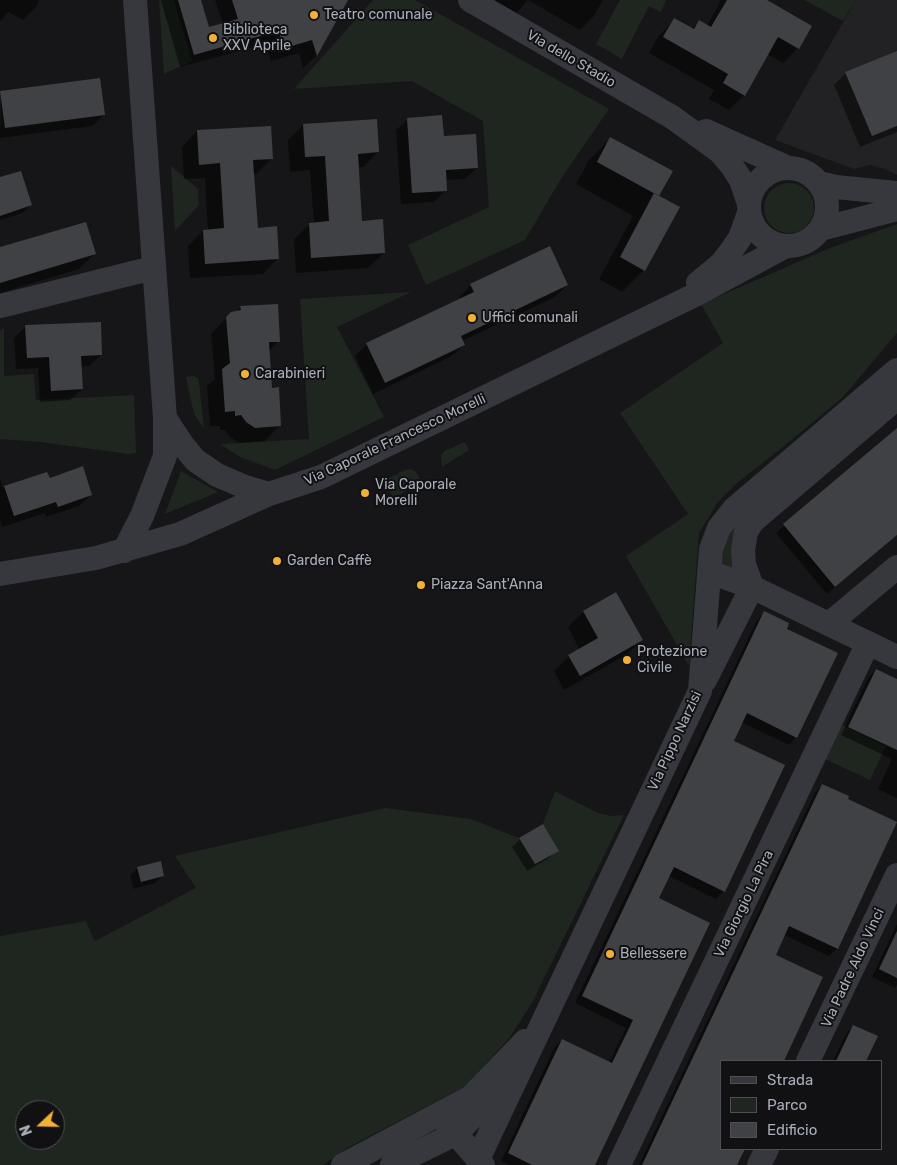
<!DOCTYPE html>
<html>
<head>
<meta charset="utf-8">
<style>
	body { margin:0 }
	#map { position:relative; width:897px; height:1165px; overflow:hidden; background:#161618; font-family:Rubik,sans-serif }
	canvas { display:block }
	.legend { position:absolute; left:720px; top:1060px; width:162px; height:90px; box-sizing:border-box; background:#111113; border:1px solid #4d4f55; margin:0; padding:6px 9px; list-style:none; font-size:15px; color:#a8adb8 }
	.legend li { display:flex; align-items:center; gap:10px; height:25px }
	.legend b { width:25px; border:1px solid #4d4f55 }
	.north { position:absolute; left:15px; top:1100px; width:50px; height:50px; box-sizing:border-box; background:#111113; border:1px solid #4d4f55; border-radius:50%; rotate:249deg; font-size:14px; font-weight:700; line-height:20px; text-align:center; color:#a8adb8 }
	.north::after { content:''; display:block; margin:auto; width:18px; height:22px; background:#f2b134; clip-path:polygon(50% 0,100% 100%,50% 72%,0 100%) }
</style>
</head>
<body>
<div id="map">
<canvas width="897" height="1165"></canvas>
<ul class="legend">
<li><b style="height:6px;background:#37383d"></b>Strada</li>
<li><b style="height:14px;background:#1e261f"></b>Parco</li>
<li><b style="height:14px;background:#404145"></b>Edificio</li>
</ul>
<div class="north">N</div>
</div>
<script>
const ctx = document.querySelector('canvas').getContext('2d');
ctx.lineJoin = 'round';
function fill(path, color) {
  ctx.fillStyle = color;
  ctx.fill(path, 'evenodd');
}
function toPath(rows) {
  const path = new Path2D();
  for (const r of rows) {
    if (r.length === 3) {
      path.moveTo(r[0] + r[2], r[1]);
      path.arc(r[0], r[1], r[2], 0, 2 * Math.PI);
      continue;
    }
    path.moveTo(r[0], r[1]);
    for (let i = 2; i < r.length; i += 2) path.lineTo(r[i], r[i + 1]);
  }
  return path;
}
function trace(path, color, width, dash) {
  ctx.strokeStyle = color;
  ctx.lineWidth = width;
  ctx.lineCap = dash ? 'butt' : 'round';
  ctx.setLineDash(dash || []);
  ctx.stroke(path);
}
function label(font, color, halo, rows, align = 'center') {
  ctx.font = font + ' Rubik,sans-serif';
  ctx.lineWidth = 4;
  ctx.setLineDash([]);
  ctx.textBaseline = 'middle';
  ctx.strokeStyle = halo;
  ctx.fillStyle = color;
  for (const [text, x, y, turn = 0] of rows) {
    ctx.save();
    ctx.translate(x, y);
    ctx.rotate((+turn || 0) * Math.PI / 180);
    ctx.textAlign = isNaN(turn) ? turn : align;
    if (halo) ctx.strokeText(text, 0, 0);
    ctx.fillText(text, 0, 0);
    ctx.restore();
  }
}
fill(toPath([
	[856,0,897,0,897,175,885,169,870,165,854,169,775,140]
]), '#222225');
fill(toPath([
	[159,0,174,0,192,61,164,74],
	[373,0,415,0,609,109,562,177,525,240,426,285,408,245,489,207,483,121,412,81,294,89],
	[620,0,666,0,661,12,649,6,622,59,596,44],
	[804,0,856,0,843,21],
	[171,166,198,189,199,205,175,231],
	[789,208,25],
	[897,224,897,333,842,398,784,446,737,483,718,502,699,533,689,666,626,556,688,514,620,413,723,343,701,304,830,248],
	[411,292,337,327,384,417,275,470,240,457,220,444,309,439,300,299],
	[4,328,4,376,34,374,36,400,134,395,136,453,129,454,40,442,0,439,0,331],
	[193,376,198,378,199,382,204,429,194,414,186,377],
	[897,382,897,388,745,519,733,568,727,568,721,563,724,537,731,525],
	[465,442,469,450,442,467,441,455,444,451],
	[411,469,415,471,421,481,394,498,383,481,405,470],
	[181,471,218,492,165,514],
	[841,724,886,746,870,780,825,759],
	[555,791,598,813,611,816,624,815,532,1003,510,1037,466,1086,349,1147,323,1165,0,1165,0,936,86,921,95,941,196,888,175,856,385,808,471,819,519,838,535,864,558,850,543,824],
	[25,1110,55,1110,55,1140,25,1140]
]), '#1e261f');
fill(toPath([
	[0,0,39,0,35,8,23,20,8,12,0,22],
	[161,0,200,0,208,28,223,24,215,0,347,0,316,56,303,68,299,53,271,61,265,44,180,67],
	[481,0,603,0,594,16,580,30,528,0,512,18],
	[721,0,764,0,798,48,783,63,767,54,744,95,729,110,709,99,714,90,649,53,659,35,675,20,691,29,699,21,707,26],
	[897,54,897,132,860,147,834,85,846,73],
	[1,92,104,115,92,126,0,138],
	[408,119,442,138,477,168,465,179,445,180,446,190,434,202,401,204,396,130],
	[303,125,378,152,363,167,357,167,361,222,384,253,368,268,296,273,294,239,310,224,314,224,310,170,290,172,288,140],
	[197,131,272,158,256,174,253,174,257,229,278,258,263,274,190,278,188,246,203,231,208,231,205,178,184,179,182,147],
	[611,138,658,195,644,270,622,292,599,279,633,216,576,184,589,160],
	[0,179,30,205,23,213,0,220],
	[0,248,94,254,79,269,0,293],
	[471,285,567,285,555,297,462,341,464,345,452,356,373,394,355,356,367,344,461,300,459,297],
	[241,307,279,341,268,352,271,389,280,425,265,441,239,443,230,437,225,430,220,430,220,426,210,426,207,386,215,379,211,334,231,313,236,312],
	[26,326,101,355,89,366,80,367,82,389,70,400,40,402,38,368,16,369,14,338],
	[897,430,897,535,827,594,776,533],
	[47,473,49,479,91,495,79,506,46,517,45,513,2,527,0,520,0,478,3,487],
	[616,594,642,640,626,655,564,690,554,671,569,656,580,650,568,627,583,612],
	[765,612,785,630,796,737,789,745,741,722,732,741,724,891,716,899,669,876,658,899,708,924,593,1165,509,1165,501,1161,554,1048,562,1040,609,1063,626,1028,575,1003,757,620],
	[876,670,897,680,897,798,878,789,892,759,841,735,868,678],
	[822,785,846,799,895,822,837,949,829,956,784,935,774,955,822,978,783,1061,721,1061,721,1149,743,1149,736,1165,639,1165,815,793],
	[520,839,557,850,549,858,527,871,512,847],
	[138,868,162,876,155,883,134,889,130,876],
	[897,924,897,985,895,988,872,977],
	[853,1026,876,1037,865,1061,833,1061,846,1034]
]), '#0007');
fill(toPath([
	[178,0,201,0,209,27,238,19,232,0,348,0,317,56,312,40,285,48,278,31,194,55],
	[727,0,767,0,812,26,799,49,778,37,745,96,723,83,728,74,663,37,674,18,694,29,699,20,711,27],
	[897,51,897,126,872,136,845,72],
	[100,78,105,115,5,128,0,91],
	[442,115,444,136,476,134,478,168,446,170,447,191,412,193,407,118],
	[377,119,379,152,358,154,362,221,383,219,385,253,311,258,309,223,329,221,325,156,305,157,303,124],
	[271,126,273,159,253,160,258,228,277,226,279,259,205,264,203,230,224,228,220,163,199,165,197,130],
	[610,137,673,171,659,196,597,162],
	[21,171,32,205,0,216,0,177],
	[654,193,680,207,645,271,620,257],
	[86,222,96,254,0,283,0,247],
	[550,246,568,285,461,336,465,345,385,383,366,343,474,292,470,284],
	[278,304,280,342,269,342,272,388,279,387,281,426,255,428,246,422,241,415,235,416,235,411,225,412,222,369,230,363,226,317,231,312,241,310,240,306],
	[101,322,102,355,81,356,83,389,51,391,49,357,27,358,25,325],
	[897,428,897,535,835,587,783,524],
	[83,466,92,495,58,507,56,502,14,516,4,486,47,472,50,478],
	[616,592,643,640,580,676,568,655,598,638,583,611],
	[764,611,789,623,787,629,838,653,797,738,747,713,734,741,785,765,725,892,674,867,659,898,710,923,595,1165,532,1165,508,1153,562,1039,612,1063,633,1020,582,996],
	[876,669,897,679,897,750,848,727],
	[822,784,849,796,848,799,897,822,838,949,789,926,776,955,823,977,784,1061,721,1061,721,1149,745,1149,737,1165,642,1165],
	[543,824,559,851,535,864,519,838],
	[161,861,164,876,141,882,137,867],
	[897,931,897,978,879,969],
	[853,1025,878,1036,866,1061,836,1061]
]), '#404145');
trace(toPath([
	[470,0,672,117,719,151,732,166,741,180,749,204],
	[706,131,786,167],
	[788,207,39],
	[819,183,836,187,897,193],
	[821,229,897,209],
	[698,283,721,264,731,251,740,238,749,213],
	[0,306,153,268],
	[165,418,182,444,195,460,217,475,245,487,269,494],
	[124,551,142,516,165,456,165,418,135,0],
	[709,572,752,587,897,657],
	[0,574,96,558,180,534,269,494,321,477,697,294,786,246],
	[829,624,897,567],
	[705,680,752,587,744,564,743,550,746,532,752,522,897,398],
	[808,1061,897,875],
	[439,1114,471,1097,525,1041],
	[478,1159,700,691,711,549,719,528,734,509,897,370],
	[343,1165,439,1114,483,1165],
	[392,1165,455,1134,506,1085],
	[619,1165,868,643],
	[759,1165,767,1149]
]), '#37383d', 24);
for (const [x, y, r, color] of [
	[314,15,5,"#f2b134"],
	[213,38,5,"#f2b134"],
	[472,318,5,"#f2b134"],
	[245,374,5,"#f2b134"],
	[365,493,5,"#f2b134"],
	[277,561,5,"#f2b134"],
	[421,585,5,"#f2b134"],
	[627,660,5,"#f2b134"],
	[610,954,5,"#f2b134"]
]) {
  const dot = new Path2D();
  dot.arc(x, y, r, 0, 2 * Math.PI);
  ctx.fillStyle = color;
  ctx.fill(dot);
  trace(dot, '#111113', 2);
}
label('14px', '#a8adb8', '#111113', [
	["Teatro comunale",324,15],
	["Biblioteca",223,30],
	["XXV Aprile",223,46],
	["Uffici comunali",482,318],
	["Carabinieri",255,374],
	["Via Caporale",375,485],
	["Morelli",375,501],
	["Garden Caffè",287,561],
	["Piazza Sant'Anna",431,585],
	["Protezione",637,652],
	["Civile",637,668],
	["Bellessere",620,954]
], 'left');
label('14px', '#a8adb8', '#111113', [
	["Via dello Stadio",571,59,30],
	["Via Caporale Francesco Morelli",395,440,-25],
	["Via Pippo Narzisi",675,741,-65],
	["Via Giorgio La Pira",744,904,-64],
	["Via Padre Aldo Vinci",853,968,-65]
]);
</script>
</body>
</html>
